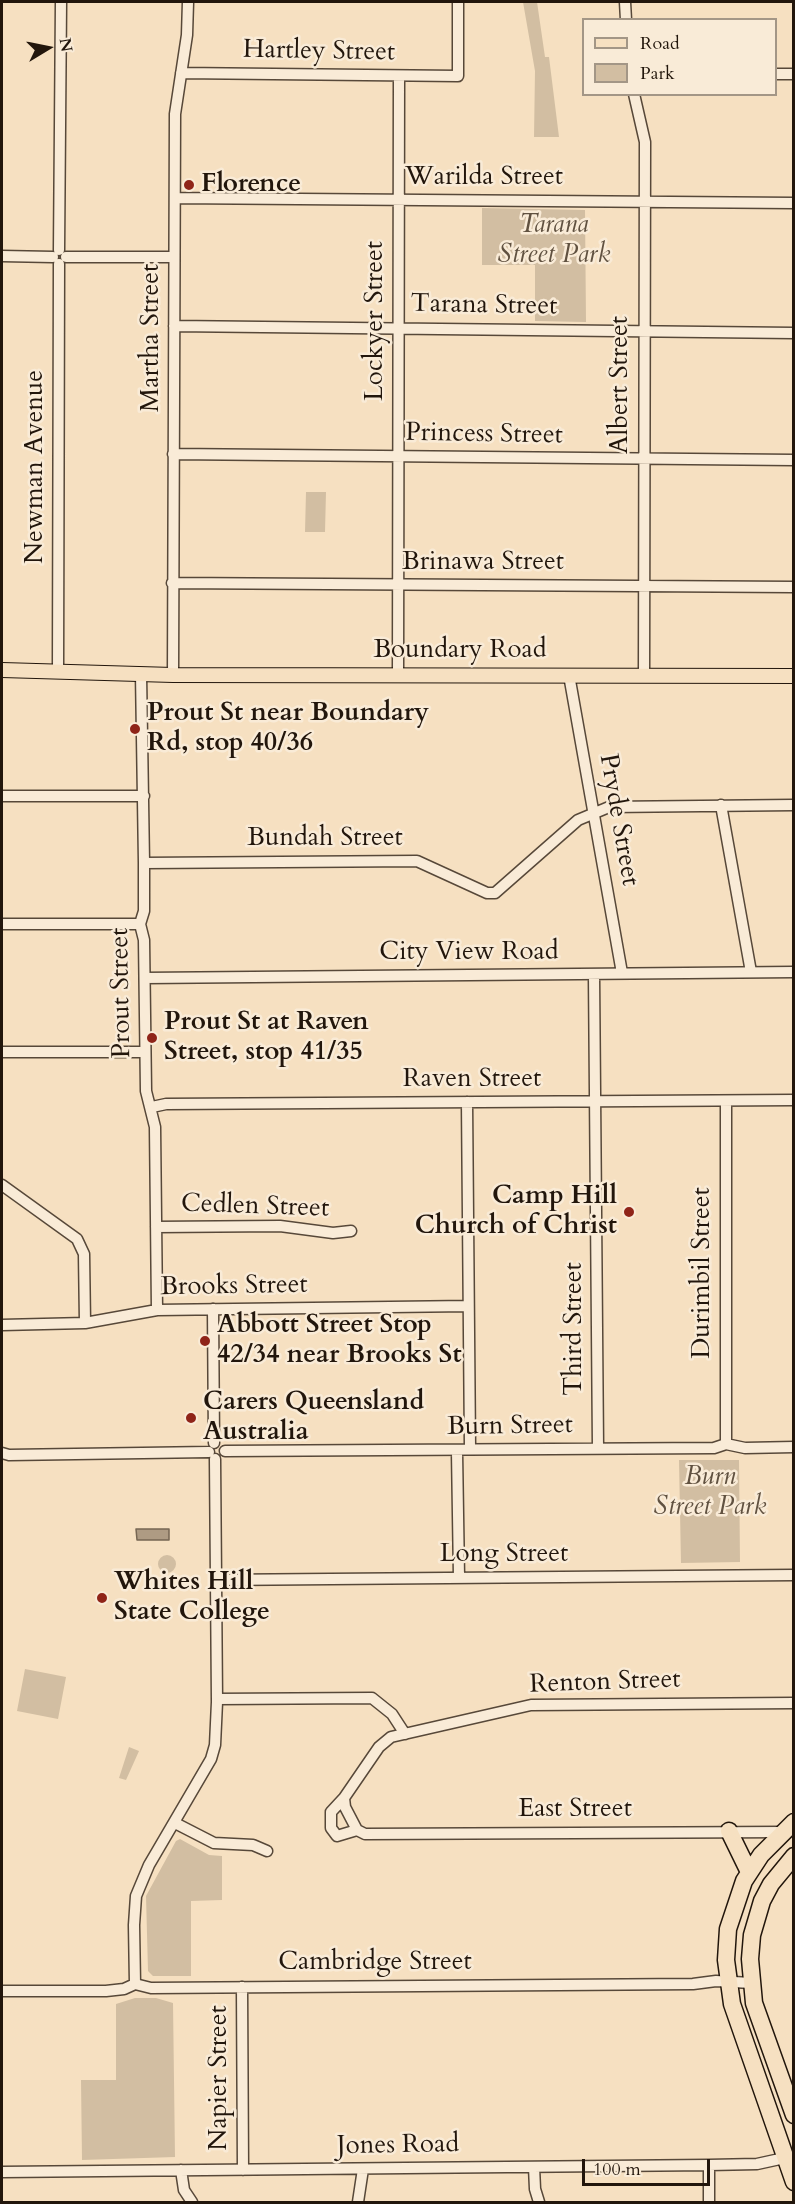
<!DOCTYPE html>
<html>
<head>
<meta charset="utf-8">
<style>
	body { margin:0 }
	#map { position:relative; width:795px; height:2204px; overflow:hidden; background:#f6e0c1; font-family:Cardo,serif }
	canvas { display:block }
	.frame { position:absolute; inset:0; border:3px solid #22160c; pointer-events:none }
	.legend { position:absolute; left:582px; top:18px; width:195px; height:78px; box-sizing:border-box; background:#f9ebd7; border:2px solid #a39686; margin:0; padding:8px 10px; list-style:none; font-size:18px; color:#22160c }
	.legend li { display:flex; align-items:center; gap:12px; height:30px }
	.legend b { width:30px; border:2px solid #a39686 }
	.north { position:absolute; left:18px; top:18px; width:60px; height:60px; -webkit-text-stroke:4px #f9ebd7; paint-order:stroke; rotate:80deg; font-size:16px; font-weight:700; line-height:24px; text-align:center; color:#22160c }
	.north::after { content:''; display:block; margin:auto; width:21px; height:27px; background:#22160c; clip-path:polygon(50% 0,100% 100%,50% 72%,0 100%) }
	.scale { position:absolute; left:582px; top:2159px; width:128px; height:27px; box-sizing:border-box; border:3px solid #22160c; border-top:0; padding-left:8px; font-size:18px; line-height:21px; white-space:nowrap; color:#22160c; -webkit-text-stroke:4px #f9ebd7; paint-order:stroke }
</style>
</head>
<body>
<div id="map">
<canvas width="795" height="2204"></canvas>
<div class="frame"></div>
<ul class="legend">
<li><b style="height:8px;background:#f6e0c1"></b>Road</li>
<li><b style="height:16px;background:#d2bea2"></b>Park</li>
</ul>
<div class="north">N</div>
<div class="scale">100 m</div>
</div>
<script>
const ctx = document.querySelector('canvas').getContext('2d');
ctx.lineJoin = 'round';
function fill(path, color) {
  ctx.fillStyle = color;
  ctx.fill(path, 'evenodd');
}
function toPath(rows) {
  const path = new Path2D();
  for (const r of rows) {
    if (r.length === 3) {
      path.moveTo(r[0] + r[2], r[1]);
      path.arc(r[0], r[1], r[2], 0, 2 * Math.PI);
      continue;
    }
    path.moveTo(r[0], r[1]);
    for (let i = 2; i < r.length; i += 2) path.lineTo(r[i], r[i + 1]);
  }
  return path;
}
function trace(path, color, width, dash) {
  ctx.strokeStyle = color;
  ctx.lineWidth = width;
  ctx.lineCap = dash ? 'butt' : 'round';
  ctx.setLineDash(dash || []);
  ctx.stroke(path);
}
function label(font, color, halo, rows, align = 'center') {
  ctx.font = font + ' Cardo,serif';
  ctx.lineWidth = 5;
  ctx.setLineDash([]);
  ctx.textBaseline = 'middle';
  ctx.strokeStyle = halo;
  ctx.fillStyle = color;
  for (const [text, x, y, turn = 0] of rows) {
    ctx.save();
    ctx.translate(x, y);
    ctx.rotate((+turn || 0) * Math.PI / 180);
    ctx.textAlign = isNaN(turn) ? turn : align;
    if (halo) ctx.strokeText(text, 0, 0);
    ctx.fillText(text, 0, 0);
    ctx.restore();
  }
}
fill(toPath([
	[523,2,537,2,545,57,549,57,559,137,534,137,535,71],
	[482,208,585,210,586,322,535,321,535,265,482,265],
	[306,492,326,492,325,532,305,532],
	[679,1460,739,1460,740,1562,681,1563],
	[167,1564,9],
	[25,1669,66,1677,58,1719,17,1711],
	[129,1747,139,1751,126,1780,119,1778],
	[180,1839,209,1855,222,1856,222,1900,191,1901,191,1976,153,1976,148,1971,146,1896,176,1841],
	[135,1998,156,1998,173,2003,175,2157,82,2160,81,2080,116,2080,116,2004]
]), '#d2bea2');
const water = toPath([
	[136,1529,169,1529,169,1540,137,1540,136,1529]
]);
fill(water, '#ae9b83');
trace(water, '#766653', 1.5);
const minor = toPath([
	[625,2,626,20],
	[181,73,458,76,458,2],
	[776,74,794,74],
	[634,94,645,142,644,676],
	[175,198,794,203],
	[59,250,61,2],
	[2,256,53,257],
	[66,257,174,257],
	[174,326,794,333],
	[173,454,794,460],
	[172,583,794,587],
	[58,671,59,264],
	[141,674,144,863,144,911,140,924,144,940,146,1091,155,1127,157,1310],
	[173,675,175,114,187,35,188,2],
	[398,675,399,76],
	[569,675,622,973],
	[2,796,144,796],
	[721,805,751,972],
	[144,863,417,861,487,893,495,893,578,820,609,807,794,805],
	[2,924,140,924],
	[594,975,598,1448],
	[145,978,794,972],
	[2,1052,145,1052],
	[467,1102,470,1448],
	[152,1107,166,1104,794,1100],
	[2,1185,77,1239,84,1254,85,1323],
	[156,1227,280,1226,333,1233,351,1231],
	[213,1309,214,1443],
	[2,1325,85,1323,157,1310,468,1306],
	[726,1444,726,1101],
	[225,1451,714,1448,726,1444,745,1448,794,1447],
	[457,1452,459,1577],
	[2,1453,9,1455,209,1452],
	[215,1580,794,1575],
	[217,1699,372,1698,392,1714,405,1734],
	[344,1798,331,1812,331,1828,337,1836,357,1830],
	[175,1823,214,1843,253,1845,267,1851],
	[357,1830,345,1807,344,1798,379,1747,391,1737,531,1705,794,1703],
	[357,1830,365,1834,785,1832],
	[135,1984,134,1925,136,1896,149,1865,211,1759,215,1745,217,1702,215,1459],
	[242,1987,243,2170],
	[2,1991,106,1991,124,1989,135,1984,151,1988,693,1984,716,1981,751,1983],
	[709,2165,709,2202],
	[534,2167,535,2189,539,2202],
	[181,2170,184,2190,192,2202],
	[2,2172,709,2165,757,2164,789,2157],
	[358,2202,363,2169]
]);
const major = toPath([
	[2,670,173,675,794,676]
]);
const highway = toPath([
	[794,1822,761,1855,744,1881,728,1929,726,1960,732,2004,794,2182],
	[729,1831,749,1872],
	[794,1856,771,1884,762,1901,752,1935,750,1959,754,2003,794,2115]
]);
trace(minor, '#574839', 13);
trace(major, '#22160c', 16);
trace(highway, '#22160c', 19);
trace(minor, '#f9ebd7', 10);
trace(major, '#f6e0c1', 14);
trace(highway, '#f6e0c1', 16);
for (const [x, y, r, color] of [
	[189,185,6,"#8f2418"],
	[135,729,6,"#8f2418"],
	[152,1038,6,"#8f2418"],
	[629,1212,6,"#8f2418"],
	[205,1341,6,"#8f2418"],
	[191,1418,6,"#8f2418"],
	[102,1598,6,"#8f2418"]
]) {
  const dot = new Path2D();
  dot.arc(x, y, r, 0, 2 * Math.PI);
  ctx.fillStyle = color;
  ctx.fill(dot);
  trace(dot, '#f9ebd7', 2);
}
label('26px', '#22160c', '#f9ebd7', [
	["Hartley Street",319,52,1],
	["Warilda Street",484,178],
	["Tarana Street",484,306,1],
	["Lockyer Street",376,321,-90],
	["Martha Street",152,338,-90],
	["Albert Street",621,385,-90],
	["Princess Street",484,435,1],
	["Newman Avenue",36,467,-90],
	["Brinawa Street",483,563],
	["Boundary Road",460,651],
	["Pryde Street",618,820,80],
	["Bundah Street",325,839],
	["City View Road",469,953],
	["Prout Street",122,993,-91],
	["Raven Street",472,1080],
	["Cedlen Street",255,1207,2],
	["Durimbil Street",703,1273,-90],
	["Brooks Street",234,1287,-1],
	["Third Street",575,1329,-90],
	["Burn Street",510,1427,-1],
	["Long Street",504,1555],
	["Renton Street",605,1683,-2],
	["East Street",575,1810],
	["Cambridge Street",375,1963],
	["Napier Street",220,2078,-90],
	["Jones Road",398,2146,-1]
]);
label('bold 26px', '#22160c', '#f9ebd7', [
	["Florence",201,185],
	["Prout St near Boundary",147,714],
	["Rd, stop 40/36",147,744],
	["Prout St at Raven",164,1023],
	["Street, stop 41/35",164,1053],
	["Camp Hill",617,1197,"right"],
	["Church of Christ",617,1227,"right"],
	["Abbott Street Stop",217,1326],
	["42/34 near Brooks St",217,1356],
	["Carers Queensland",203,1403],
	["Australia",203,1433],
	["Whites Hill",114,1583],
	["State College",114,1613]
], 'left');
label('italic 26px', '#605140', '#f9ebd7', [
	["Tarana",554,226],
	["Street Park",554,256],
	["Burn",710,1478],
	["Street Park",710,1508]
]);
</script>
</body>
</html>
